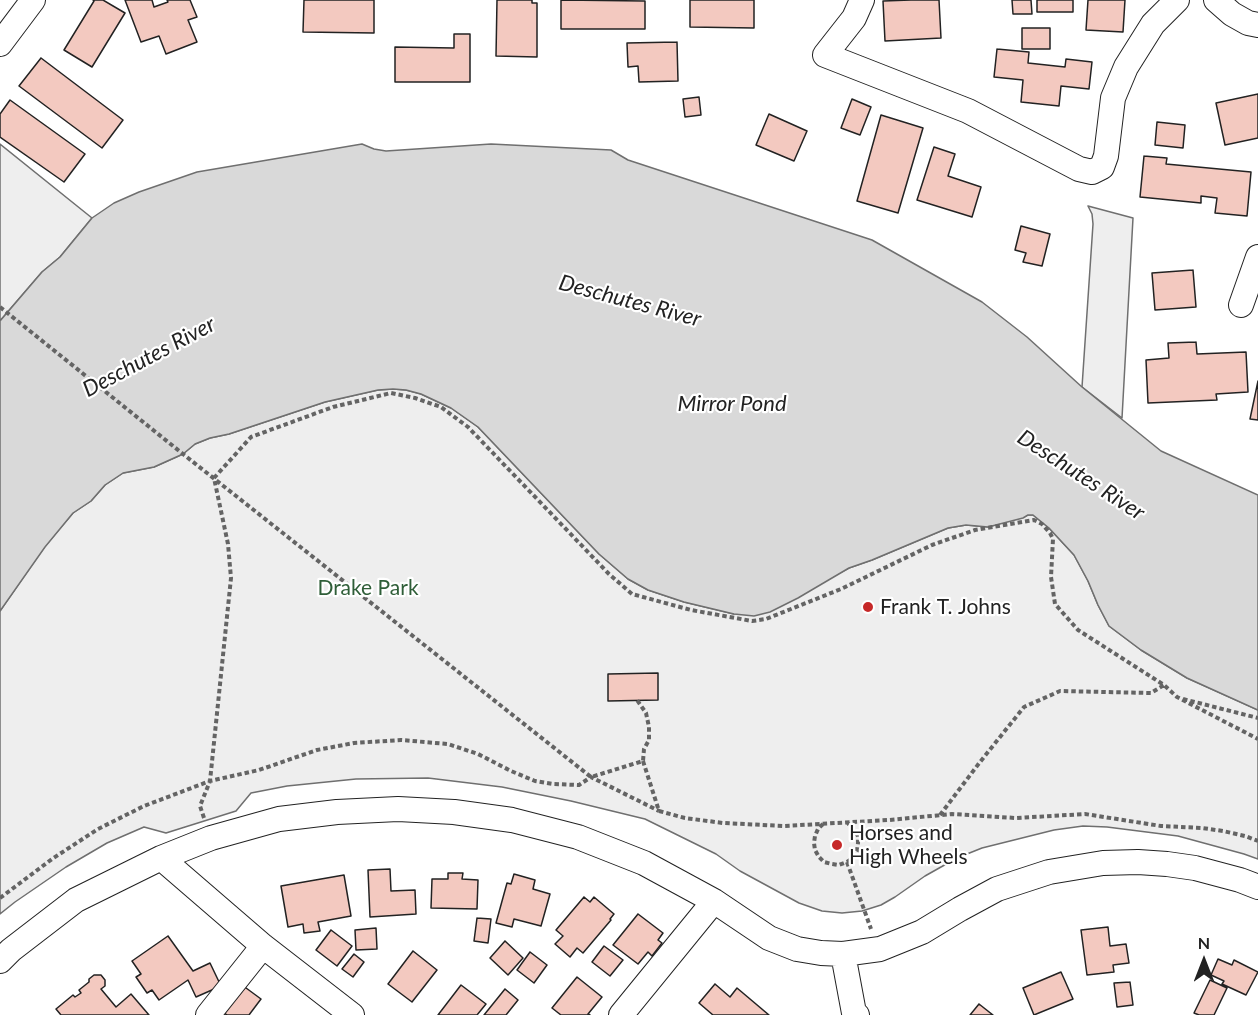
<!DOCTYPE html>
<html>
<head>
<meta charset="utf-8">
<style>
	body { margin:0 }
	#map { position:relative; width:1258px; height:1015px; overflow:hidden; background:#fff; font-family:Lato,sans-serif }
	canvas { display:block }
	.north { position:absolute; left:1174px; top:931px; width:60px; height:60px; -webkit-text-stroke:4px #fff; paint-order:stroke; rotate:0deg; font-size:16px; font-weight:700; line-height:24px; text-align:center; color:#222 }
	.north::after { content:''; display:block; margin:auto; width:21px; height:27px; background:#222; clip-path:polygon(50% 0,100% 100%,50% 72%,0 100%) }
</style>
</head>
<body>
<div id="map">
<canvas width="1258" height="1015"></canvas>
<div class="north">N</div>
</div>
<script>
const ctx = document.querySelector('canvas').getContext('2d');
ctx.lineJoin = 'round';
function fill(path, color) {
  ctx.fillStyle = color;
  ctx.fill(path, 'evenodd');
}
function toPath(rows) {
  const path = new Path2D();
  for (const r of rows) {
    path.moveTo(r[0], r[1]);
    for (let i = 2; i < r.length; i += 2) path.lineTo(r[i], r[i + 1]);
  }
  return path;
}
function trace(path, color, width, dash) {
  ctx.strokeStyle = color;
  ctx.lineWidth = width;
  ctx.lineCap = dash ? 'butt' : 'round';
  ctx.setLineDash(dash || []);
  ctx.stroke(path);
}
function label(font, color, halo, rows, align = 'center') {
  ctx.font = font + ' Lato,sans-serif';
  ctx.lineWidth = 4.5;
  ctx.setLineDash([]);
  ctx.textBaseline = 'middle';
  ctx.strokeStyle = halo;
  ctx.fillStyle = color;
  for (const [text, x, y, turn = 0] of rows) {
    ctx.save();
    ctx.translate(x, y);
    ctx.rotate((+turn || 0) * Math.PI / 180);
    ctx.textAlign = isNaN(turn) ? turn : align;
    if (halo) ctx.strokeText(text, 0, 0);
    ctx.fillText(text, 0, 0);
    ctx.restore();
  }
}
const green = toPath([
	[0,144,92,218,60,257,42,272,0,321,0,144],
	[1088,206,1133,218,1122,418,1082,387,1093,224,1092,214,1088,206],
	[393,389,406,390,421,394,451,408,478,427,599,554,628,579,648,590,684,602,734,614,828,579,849,568,872,560,948,528,966,525,988,527,1028,515,1033,515,1049,528,1074,555,1088,581,1098,605,1109,626,1141,650,1187,678,1258,710,1258,859,1244,854,1178,836,1107,827,1083,826,1054,830,982,848,957,858,925,876,895,897,881,905,862,911,842,913,822,911,799,903,740,871,716,854,645,819,571,801,502,787,428,778,356,779,287,786,251,793,236,811,166,833,144,827,107,843,66,867,15,902,0,914,0,611,45,546,73,513,91,501,105,485,123,473,154,467,183,454,195,444,210,438,229,434,325,402,378,390,393,389]
]);
fill(green, '#eee');
trace(green, '#6f6f6f', 1.5);
const water = toPath([
	[362,144,374,149,386,151,491,144,611,150,628,160,872,240,982,302,1027,337,1082,387,1161,451,1258,495,1258,710,1187,678,1141,650,1109,626,1098,605,1088,581,1074,555,1049,528,1033,515,1028,515,1023,518,988,527,966,525,948,528,872,560,849,568,798,598,770,612,754,616,734,614,684,602,648,590,628,579,599,554,478,427,451,408,421,394,406,390,393,389,378,390,325,402,229,434,210,438,195,444,183,454,154,467,123,473,105,485,91,501,73,513,45,547,0,611,0,321,42,272,60,257,92,218,114,203,139,192,197,172,362,144]
]);
fill(water, '#d9d9d9');
trace(water, '#6f6f6f', 1.5);
const building = toPath([
	[93,0,103,0,125,13,92,67,64,50,94,1,93,0],
	[125,0,152,0,154,7,168,2,167,0,190,0,197,17,188,20,197,42,166,54,159,36,141,42,125,0],
	[304,0,374,0,374,33,303,32,304,0],
	[497,0,532,0,532,3,537,3,537,57,496,56,497,0],
	[561,0,645,1,645,29,561,29,561,0],
	[690,0,754,0,754,28,690,27,690,0],
	[911,0,939,0,941,38,885,41,883,1,911,0],
	[1012,0,1031,0,1032,14,1013,14,1012,0],
	[1037,0,1073,0,1073,12,1037,12,1037,0],
	[1088,0,1125,0,1123,32,1086,30,1088,0],
	[1022,28,1050,28,1050,49,1022,49,1022,28],
	[454,34,470,34,470,82,395,82,395,47,454,48,454,34],
	[677,42,678,81,639,82,638,66,628,67,627,43,677,42],
	[997,49,1029,52,1028,63,1065,67,1066,59,1092,62,1089,89,1061,86,1059,106,1021,102,1023,80,994,77,997,49],
	[41,58,123,120,102,148,19,86,41,58],
	[1258,94,1258,138,1225,145,1216,103,1258,94],
	[699,97,701,115,685,117,683,99,699,97],
	[852,99,871,107,860,135,841,128,852,99],
	[10,100,85,154,64,182,0,137,0,114,10,100],
	[769,114,807,131,794,161,756,145,769,114],
	[881,115,923,128,898,213,857,201,881,115],
	[1157,122,1185,125,1183,148,1155,145,1157,122],
	[934,147,955,154,948,176,981,187,972,217,917,200,934,147],
	[1144,156,1167,158,1166,164,1251,172,1247,216,1215,213,1217,198,1201,196,1201,203,1140,197,1144,156],
	[1021,226,1050,234,1042,266,1023,262,1026,253,1015,250,1021,226],
	[1193,270,1196,307,1155,310,1152,273,1193,270],
	[1196,342,1197,354,1246,352,1248,392,1216,394,1217,400,1148,403,1146,360,1169,358,1168,343,1196,342],
	[1258,381,1258,420,1250,419,1258,381],
	[658,673,658,700,608,701,608,674,658,673],
	[390,869,391,891,415,890,416,914,370,917,368,870,390,869],
	[448,873,463,873,462,879,478,880,477,909,431,908,432,879,448,879,448,873],
	[514,874,535,880,533,889,550,894,541,926,514,919,512,927,496,923,507,883,511,884,514,874],
	[344,875,351,916,318,922,320,931,304,933,303,924,288,927,281,886,344,875],
	[584,897,590,902,594,897,614,914,610,919,611,920,583,953,577,948,570,957,555,944,563,936,556,930,584,897],
	[638,914,663,933,658,940,662,943,652,956,648,952,638,964,613,945,638,914],
	[477,918,491,919,488,943,474,941,477,918],
	[1108,927,1110,946,1126,944,1129,963,1113,965,1114,972,1087,975,1081,930,1108,927],
	[376,928,377,949,356,950,355,930,376,928],
	[331,930,352,946,337,966,316,950,331,930],
	[168,936,193,971,210,963,221,986,196,997,188,980,159,1000,152,990,147,993,136,977,141,974,132,961,168,936],
	[505,941,523,958,508,975,490,958,505,941],
	[604,946,623,960,610,976,592,962,604,946],
	[413,951,437,970,412,1002,388,984,413,951],
	[530,952,547,965,534,983,517,970,530,952],
	[354,954,364,962,353,977,342,969,354,954],
	[1218,959,1232,965,1234,960,1258,972,1246,995,1222,984,1224,981,1211,975,1218,959],
	[1061,972,1073,999,1034,1015,1023,988,1061,972],
	[94,975,101,975,105,980,105,986,101,989,116,1007,131,994,149,1015,61,1015,56,1009,73,995,75,997,81,993,79,990,89,982,89,979,94,975],
	[577,977,602,997,588,1014,590,1015,561,1015,552,1008,577,977],
	[1210,980,1227,988,1214,1015,1199,1015,1194,1013,1210,980],
	[1130,982,1133,1005,1117,1007,1114,983,1130,982],
	[715,984,730,997,737,988,769,1015,713,1015,699,1003,715,984],
	[242,985,261,999,249,1015,227,1015,222,1012,242,985],
	[461,985,486,1004,477,1015,438,1015,461,985],
	[505,989,518,1000,506,1015,484,1015,505,989],
	[979,1004,993,1015,970,1015,979,1004]
]);
fill(building, '#f3c9c0');
trace(building, '#222', 1.5);
const minor = toPath([
	[862,0,854,18,825,55,968,111,1079,169,1092,172,1102,167,1106,156,1113,98,1126,67,1153,24,1177,0],
	[1216,0,1232,14,1248,23,1258,25],
	[0,44,33,0],
	[1241,305,1258,257],
	[161,858,263,946,352,1015],
	[843,954,854,1013,857,1015],
	[0,961,11,950,76,900,161,858,211,838,279,819,337,812,398,809,454,812,512,820,578,837,644,863,714,901,769,938,797,949,821,953,843,954,880,949,922,932,960,909,997,889,1049,872,1103,863,1138,862,1167,864,1195,868,1240,880,1258,887],
	[208,1015,263,946],
	[621,1015,714,901]
]);
trace(minor, '#222', 26);
trace(toPath([
	[0,307,183,454,591,777,643,761,644,749,649,740,649,727,646,713,637,700],
	[1183,699,1258,718],
	[643,761,659,811,685,818,723,823,784,826,889,820,952,814,1016,818,1085,814,1161,826,1202,828,1223,831,1245,836,1258,841],
	[940,815,980,762,1024,707,1060,691,1151,693,1164,685],
	[204,818,200,806,210,781,259,770,317,750,354,743,401,740,448,744,478,754,511,771,535,781,553,784,579,785,591,777,659,811],
	[823,824,818,829,815,836,814,843,815,850,819,857,824,862,832,864,839,865,847,862,853,858,857,851,858,843,858,836,847,822],
	[847,862,871,929],
	[0,898,52,859,98,829,144,806,210,781,231,578,228,544,214,478,251,437,333,407,391,393,415,398,441,407,468,427,609,574,632,594,691,610,752,621,766,619,841,589,932,545,975,530,1034,520,1042,524,1050,533,1053,539,1051,577,1055,604,1078,630,1164,685,1177,697,1258,739]
]), '#646464', 4, [4.5, 3]);
trace(minor, '#fff', 24);
for (const [x, y, r, color] of [
	[868,607,6,"#c62828"],
	[837,845,6,"#c62828"]
]) {
  const dot = new Path2D();
  dot.arc(x, y, r, 0, 2 * Math.PI);
  ctx.fillStyle = color;
  ctx.fill(dot);
  trace(dot, '#fff', 2);
}
label('21px', '#2f5e38', '#fff', [
	["Drake Park",368,588]
]);
label('21px', '#222', '#fff', [
	["Frank T. Johns",880,607],
	["Horses and",849,833],
	["High Wheels",849,857]
], 'left');
label('italic 22px', '#222', '#fff', [
	["Deschutes River",630,301,15],
	["Deschutes River",149,357,-28],
	["Mirror Pond",732,404],
	["Deschutes River",1081,475,33]
]);
</script>
</body>
</html>
